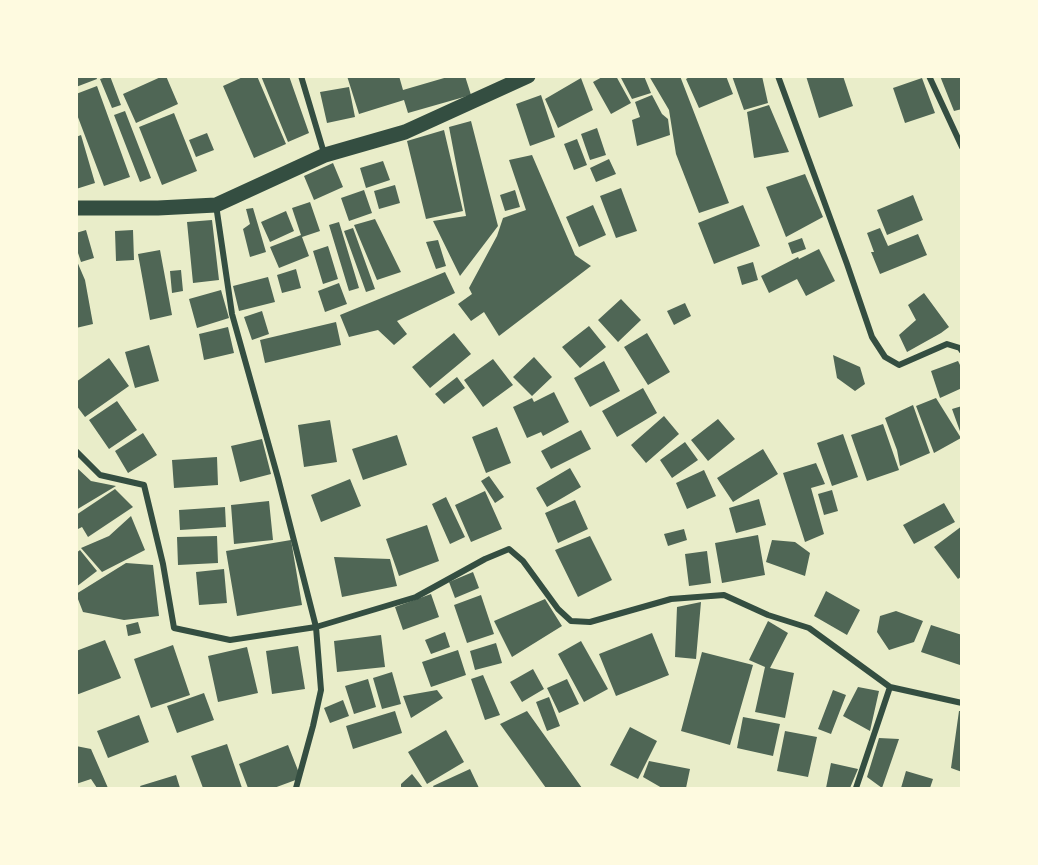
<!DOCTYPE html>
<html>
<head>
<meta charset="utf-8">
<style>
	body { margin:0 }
	#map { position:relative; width:1038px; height:865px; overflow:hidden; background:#e9edc9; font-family:Poppins,sans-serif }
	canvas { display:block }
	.frame { position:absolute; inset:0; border:78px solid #fefae0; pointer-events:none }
</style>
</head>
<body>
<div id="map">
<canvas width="1038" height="865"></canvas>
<div class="frame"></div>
</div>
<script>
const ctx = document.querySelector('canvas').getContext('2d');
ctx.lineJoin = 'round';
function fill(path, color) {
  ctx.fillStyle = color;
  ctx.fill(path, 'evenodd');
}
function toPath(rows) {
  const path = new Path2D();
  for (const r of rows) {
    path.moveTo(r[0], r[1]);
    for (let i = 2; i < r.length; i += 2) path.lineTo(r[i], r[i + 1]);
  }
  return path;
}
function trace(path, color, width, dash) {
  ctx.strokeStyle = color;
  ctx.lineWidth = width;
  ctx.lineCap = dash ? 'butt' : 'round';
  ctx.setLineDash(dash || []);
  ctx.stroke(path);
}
fill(toPath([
	[76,76,96,76,97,79,76,87],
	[110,76,121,105,112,108,100,79],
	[163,76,166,76,178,104,136,123,123,94],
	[245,76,257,76,286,144,254,158,223,86],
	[261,76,289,76,309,133,288,142],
	[347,76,399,76,403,90,451,76,465,76,471,95,408,113,404,100,359,114],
	[604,76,616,76,631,103,611,114,593,82],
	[620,76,644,76,651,93,632,99],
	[649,76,680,76,729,203,699,213,676,154,669,110],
	[691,76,726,76,733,94,699,108,686,79],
	[732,76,762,76,768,103,744,110],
	[806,76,843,76,853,106,819,118],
	[940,76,962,76,962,109,954,111],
	[581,78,593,110,558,128,545,99],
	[922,78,935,113,905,123,893,88],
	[97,86,130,177,104,186,76,112,76,94],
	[349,87,355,117,327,123,320,92],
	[541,95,555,137,530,146,516,104],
	[652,95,662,114,668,119,670,135,637,146,632,120,640,117,635,102],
	[769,105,789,152,754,158,747,112],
	[125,111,151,178,140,182,114,115],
	[174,113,197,171,162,185,139,127],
	[471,121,498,226,460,276,433,221,466,216,449,127],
	[597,128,606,155,590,160,581,134],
	[444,130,463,211,426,219,407,141],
	[207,133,214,150,196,157,189,140],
	[81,135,95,183,76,189,76,137],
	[577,139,587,165,574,170,564,144],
	[532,155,575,255,591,266,499,336,484,312,471,321,458,304,472,294,469,288,497,236,503,218,526,210,509,160],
	[609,159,616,174,596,182,590,168],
	[383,161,390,180,366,188,360,168],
	[333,163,343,187,314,200,304,176],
	[805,174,823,217,786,237,766,187],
	[395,185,400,203,379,209,374,191],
	[621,188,637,231,616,238,600,196],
	[364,190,372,213,349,221,341,198],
	[515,190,520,207,505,211,500,195],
	[913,195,923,220,887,235,877,210],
	[310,202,320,231,302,237,309,256,279,268,270,247,301,235,292,208],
	[593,205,606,235,579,247,566,217],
	[743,205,760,246,714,264,698,223],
	[253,208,266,252,250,257,243,229,250,224,246,209],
	[286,211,294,231,270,242,261,222],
	[375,219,401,272,377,280,354,225],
	[212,220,219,280,193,283,187,222],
	[339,222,359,288,349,291,329,225],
	[353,228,375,289,366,292,344,231],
	[880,228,888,246,918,234,927,255,880,274,871,252,874,252,867,233],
	[86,230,94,258,81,262,76,247,76,233],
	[133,230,134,260,116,261,115,231],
	[802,238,806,249,792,254,788,243],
	[438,240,446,266,436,269,426,242],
	[328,246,338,279,323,284,313,251],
	[819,249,835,281,806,296,797,279,769,293,761,276,798,257,799,259],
	[160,250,172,315,150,320,138,254],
	[76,259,85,280,93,324,76,328],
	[753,262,758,280,742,285,737,267],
	[296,269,301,288,282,293,277,275],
	[181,270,183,291,172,293,170,271],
	[445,272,455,293,397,321,407,334,394,345,378,330,349,337,340,315],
	[268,277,275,302,239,311,233,286],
	[339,283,347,304,325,312,318,291],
	[221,290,229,318,197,328,189,299],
	[924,293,949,327,941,333,907,352,899,335,916,320,908,305],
	[621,299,641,320,618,342,598,320],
	[685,303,691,316,674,325,667,311],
	[262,311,269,334,252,340,244,317],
	[336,322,341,345,265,363,260,340],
	[589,326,606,347,580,368,562,347],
	[228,327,234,353,204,360,199,334],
	[454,333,471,354,430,388,412,367],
	[647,333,670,372,648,385,624,347],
	[149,345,159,381,135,388,125,352],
	[833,355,860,367,865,384,855,391,837,378],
	[534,357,552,377,532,396,513,377],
	[109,358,129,386,85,417,76,405,76,382],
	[493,359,513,385,483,407,464,380],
	[604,361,620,391,590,407,574,378],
	[958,361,962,369,962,388,940,398,931,371],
	[457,377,465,388,444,404,435,394],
	[643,388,657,413,617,437,602,411],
	[554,392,569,422,543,436,541,432,527,438,513,407,532,398,534,402],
	[936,398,961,438,934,453,916,406],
	[117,401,137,430,109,449,89,420],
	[913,405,930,453,900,466,897,450,885,418],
	[962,406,962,434,961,434,952,409],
	[664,416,679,434,646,463,631,445],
	[718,419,735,439,708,461,691,440],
	[330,420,337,462,304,467,298,425],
	[883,424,899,470,867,481,851,435],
	[497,427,511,463,486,473,472,437],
	[581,430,591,449,551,469,541,451],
	[143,433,157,455,128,473,115,451],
	[843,434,858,477,832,486,817,443],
	[397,435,407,465,363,480,352,449],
	[262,439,271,474,240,482,231,446],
	[685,442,698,460,672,478,660,460],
	[763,449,778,474,733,502,717,478],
	[217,457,218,485,174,488,172,460],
	[816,463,825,484,811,488,824,534,805,542,783,473],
	[76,467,91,481,116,486,76,510],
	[570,468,581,487,547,507,536,488],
	[704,470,716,496,687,509,676,483],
	[489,476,504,497,495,503,481,481],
	[350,479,361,506,321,522,311,495],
	[115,489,133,507,88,537,82,527,76,530,76,515],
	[832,490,838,511,824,515,818,494],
	[485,491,502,529,471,542,455,505],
	[446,497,465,537,450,544,432,504],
	[759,499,766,525,736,533,729,508],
	[575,500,588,529,558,543,545,513],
	[269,501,273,540,234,544,231,505],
	[944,503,955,522,914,544,903,525],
	[225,507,226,527,180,530,179,510],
	[131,516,145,550,102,572,81,548,109,536],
	[427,525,439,561,399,576,386,539],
	[962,526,962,576,958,579,934,547],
	[684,529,687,540,668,546,664,534],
	[758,535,765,575,722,583,715,543],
	[217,536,218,563,178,565,177,537],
	[590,536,612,580,578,597,555,550],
	[291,540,302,605,237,616,226,551],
	[772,540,795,542,810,553,805,576,766,562],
	[80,550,97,571,76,587,76,553],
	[707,551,711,583,689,586,685,554],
	[334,557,390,559,397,586,342,597],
	[126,563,153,565,159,616,124,620,83,612,76,594],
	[224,569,227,603,199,605,196,572],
	[473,572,479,588,455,598,449,582],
	[826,591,860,610,847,635,814,616],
	[431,594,439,617,403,630,395,607],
	[481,595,494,634,467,643,454,605],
	[545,599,562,626,512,657,494,621],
	[701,602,696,659,675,657,677,607],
	[896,611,923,621,914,642,889,650,877,632,880,616],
	[768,621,788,633,770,668,794,673,785,718,755,712,765,667,749,660],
	[138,622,141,633,128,636,126,625],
	[931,625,962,635,960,665,921,652],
	[445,632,450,647,431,654,425,640],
	[652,633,669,675,616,696,599,654],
	[381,635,385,667,337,672,334,641],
	[105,640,121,678,76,695,76,651],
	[581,641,608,689,584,702,558,654],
	[496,643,502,663,475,670,470,651],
	[173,645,190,695,151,708,134,659],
	[298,646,305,689,272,694,266,651],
	[247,647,258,693,218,702,208,656],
	[458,650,466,675,431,687,422,662],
	[702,652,753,665,730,745,681,731],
	[533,669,544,689,522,702,510,682],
	[392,672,401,704,382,709,373,678],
	[483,675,500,715,485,720,471,679],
	[368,679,376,707,354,714,345,686],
	[567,679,579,704,559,713,547,688],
	[858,687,879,691,870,731,843,716],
	[437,690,443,698,411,718,403,696],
	[833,690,846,695,831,734,818,729],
	[204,693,214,720,177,733,167,706],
	[549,697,560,726,547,731,536,702],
	[343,700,349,716,330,723,324,708],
	[395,711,402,733,353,749,346,726],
	[527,711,582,788,546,788,500,724],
	[959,711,962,711,962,772,951,768],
	[139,715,149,742,108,758,97,731],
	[743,717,780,724,773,756,737,748],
	[630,727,657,741,638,779,610,765],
	[446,730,464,762,427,784,408,752],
	[785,731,817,737,808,777,777,771],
	[879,738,899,739,882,788,867,777],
	[227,744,242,788,203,788,191,756],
	[288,745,301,778,274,788,248,788,239,764],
	[76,746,91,749,108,788,97,788,91,779,76,784],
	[649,761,690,769,686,788,662,788,643,777],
	[831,763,858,769,850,788,826,788],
	[470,769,479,788,434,788,433,786],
	[906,771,933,779,930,788,901,788],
	[412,774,423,788,401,788,401,784],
	[176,775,180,788,141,788,140,786]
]), '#4f6655');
trace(toPath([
	[301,76,324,153],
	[778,76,847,264,872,337,885,357,899,365,947,344,960,348,962,351],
	[929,76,962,147],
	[216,205,232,314,278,478,316,627,321,690,313,726,296,788],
	[76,451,100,475,144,485,163,564,174,628,230,640,316,627,416,597,485,559,509,549,523,561,558,609,571,621,590,622,671,599,724,595,768,615,809,628,890,687,962,703],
	[856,788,890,687]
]), '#344e41', 6);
trace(toPath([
	[76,208,158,208,216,205,325,155,405,132,528,76]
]), '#344e41', 15);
</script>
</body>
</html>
